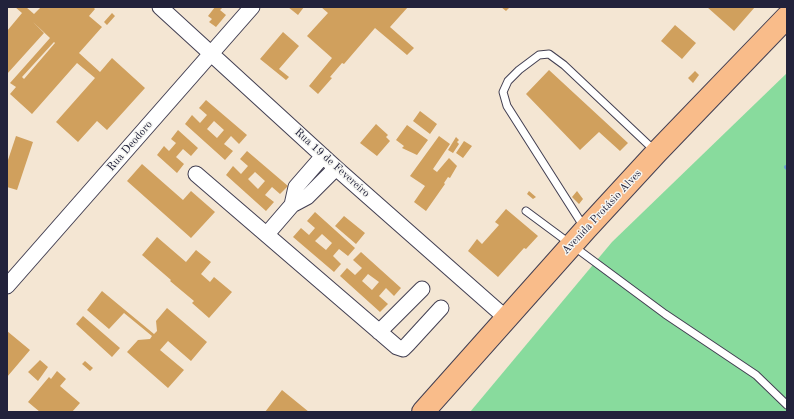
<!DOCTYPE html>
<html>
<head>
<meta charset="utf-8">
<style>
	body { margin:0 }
	#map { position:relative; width:794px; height:419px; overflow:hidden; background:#f4e6d3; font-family:"Old Standard TT",serif }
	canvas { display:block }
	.frame { position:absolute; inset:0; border:8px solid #22223b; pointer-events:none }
</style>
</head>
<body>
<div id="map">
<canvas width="794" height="419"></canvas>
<div class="frame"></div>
</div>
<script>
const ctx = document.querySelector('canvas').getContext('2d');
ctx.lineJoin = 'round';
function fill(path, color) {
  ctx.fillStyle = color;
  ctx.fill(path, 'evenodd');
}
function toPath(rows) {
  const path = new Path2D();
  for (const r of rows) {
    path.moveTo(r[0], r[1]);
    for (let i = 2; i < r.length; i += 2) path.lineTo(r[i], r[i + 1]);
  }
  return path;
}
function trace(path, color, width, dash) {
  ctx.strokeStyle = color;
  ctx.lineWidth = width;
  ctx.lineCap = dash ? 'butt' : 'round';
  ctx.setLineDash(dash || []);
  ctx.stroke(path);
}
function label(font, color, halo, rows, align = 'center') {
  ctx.font = font + ' "Old Standard TT",serif';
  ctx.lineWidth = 3;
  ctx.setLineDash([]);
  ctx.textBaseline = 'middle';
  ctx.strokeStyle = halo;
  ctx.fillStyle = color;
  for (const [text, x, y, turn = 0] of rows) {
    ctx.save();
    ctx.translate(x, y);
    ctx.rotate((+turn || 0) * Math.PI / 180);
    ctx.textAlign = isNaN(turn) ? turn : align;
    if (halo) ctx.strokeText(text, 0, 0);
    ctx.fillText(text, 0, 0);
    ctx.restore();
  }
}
fill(toPath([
	[787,73,787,412,470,412,612,242]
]), '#88db9d');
trace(toPath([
	[786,167,787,168]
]), '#6ba1d9', 4);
fill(toPath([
	[15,7,26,7,34,14,41,7,93,7,95,9,89,16,102,27,79,53,100,72,112,58,145,88,107,130,97,121,78,142,56,122,95,78,77,63,32,114,10,94,16,87,10,83,50,38,33,22,44,33,7,74,7,31,22,13],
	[54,42,55,43,24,79,22,77],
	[215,7,223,7,220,10,226,15,216,27,209,22,212,19,208,16],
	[288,7,304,7,298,15],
	[321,7,408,7,390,27,414,48,407,55,375,28,344,64,342,63,330,77,332,78,318,94,309,86,332,58,307,36,328,13],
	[501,7,510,7,506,11],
	[707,7,755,7,734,31],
	[112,13,115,16,107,25,104,22],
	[675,25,696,43,682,59,661,41],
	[283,32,299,46,279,69,289,77,286,80,260,59],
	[549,70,628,143,620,151,599,132,580,150,526,94],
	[695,71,699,75,693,83,688,78],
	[206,100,247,135,239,144,231,136,224,144,233,151,225,160,185,124,192,115,200,123,207,115,199,108],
	[214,121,224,130,217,138,207,129],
	[420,111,437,124,430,134,413,121],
	[376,124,388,135,386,137,390,141,377,156,360,143],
	[407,125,428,140,417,155,402,148,404,146,396,140],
	[178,130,198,148,191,156,183,149,176,157,184,164,177,173,157,155,164,146,169,151,176,143,171,139],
	[16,136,33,142,17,190,7,187,7,163],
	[439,136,450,144,433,169,437,172,449,158,457,166,450,178,448,177,444,183,445,184,426,211,414,202,425,186,410,176],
	[456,137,459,140,457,142,459,144,453,153,448,150],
	[464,141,472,146,463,158,456,153],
	[247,151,288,186,280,194,272,187,265,195,274,202,266,211,226,175,233,166,241,174,248,166,240,159],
	[255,172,265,181,258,189,248,179],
	[142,164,183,200,191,191,215,212,191,238,127,181],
	[529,191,536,197,533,199,527,194],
	[577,191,583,199,579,204,572,197],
	[506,209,538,236,526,249,524,248,498,277,468,251,477,239,482,244,499,225,495,222],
	[315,212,355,248,348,256,339,249,333,256,341,264,334,272,293,237,301,228,309,235,315,228,307,221],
	[322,234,332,243,326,250,315,241],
	[344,216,365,233,356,244,335,226],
	[157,237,186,262,196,250,211,262,201,274,210,282,214,277,232,292,209,318,192,303,194,301,170,281,171,280,142,255],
	[361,252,401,288,394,296,386,288,379,296,388,304,380,312,340,276,347,268,355,275,362,268,353,260],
	[368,274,379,282,372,290,362,281],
	[102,291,154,334,157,331,156,321,167,308,207,342,191,361,168,341,160,350,184,370,168,388,127,352,138,340,150,339,152,336,124,313,109,329,87,310],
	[83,316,120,348,112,357,76,324],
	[7,331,30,350,7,377],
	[40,360,48,367,38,381,28,372],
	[85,361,93,368,90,371,82,364],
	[57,371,66,379,60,386,80,403,72,412,40,412,28,402,49,377,51,379],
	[282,390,309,412,265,412]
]), '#d0a05d');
const service = toPath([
	[526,211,665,314,756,375,787,405],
	[584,227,507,106,503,92,508,81,519,70,539,55,549,54,564,65,654,150]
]);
const minor = toPath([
	[160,7,336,168,506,318],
	[196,174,397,347,403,349,408,344,441,308],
	[292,205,296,187,323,156],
	[267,234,292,205,307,197,336,168],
	[7,286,252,7],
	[379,332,422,289]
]);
const primary = toPath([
	[423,412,586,229,657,152,787,17]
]);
trace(service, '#423f52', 9);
trace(minor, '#423f52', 17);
trace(primary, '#423f52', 24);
trace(service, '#fff', 7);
trace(minor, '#fff', 15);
trace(primary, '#f9bc8a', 22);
label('11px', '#22223b', '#f6f6f2', [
	["Rua Deodoro",130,146,-49],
	["Rua 19 de Fevereiro",332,163,42],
	["Avenida Protásio Alves",602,212,-47]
]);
</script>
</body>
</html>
